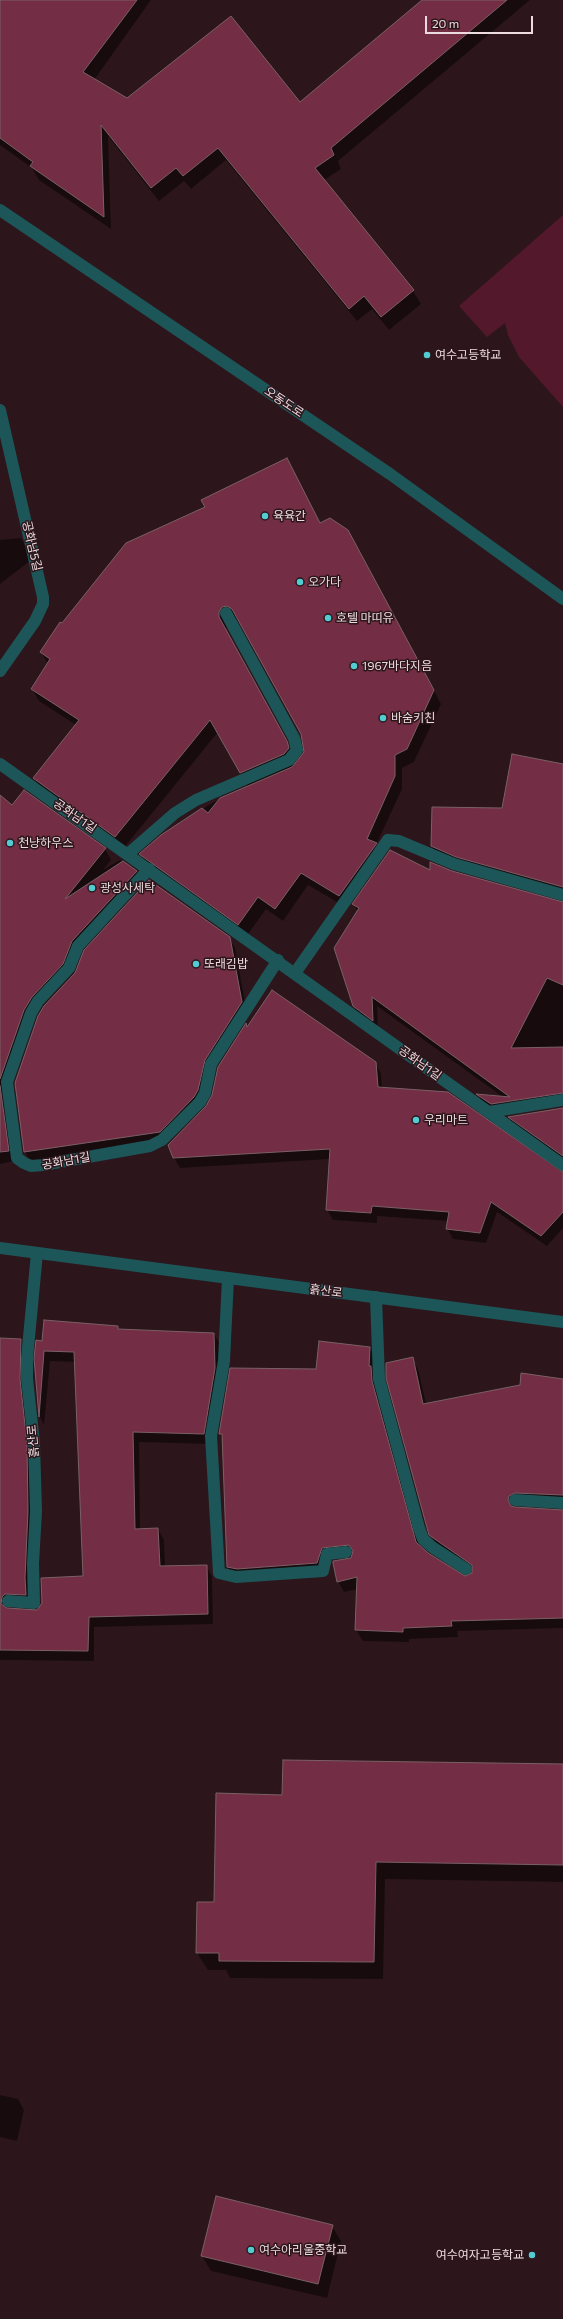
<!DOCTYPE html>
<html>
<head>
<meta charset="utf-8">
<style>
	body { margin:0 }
	#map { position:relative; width:563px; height:2319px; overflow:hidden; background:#2c161c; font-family:Commissioner,sans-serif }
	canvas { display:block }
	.scale { position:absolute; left:425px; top:16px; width:108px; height:18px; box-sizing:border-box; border:2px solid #ecdce0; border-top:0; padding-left:5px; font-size:12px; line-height:14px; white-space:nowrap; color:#ecdce0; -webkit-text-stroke:3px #2c161c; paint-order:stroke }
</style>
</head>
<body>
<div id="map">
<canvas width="563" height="2319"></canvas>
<div class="scale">20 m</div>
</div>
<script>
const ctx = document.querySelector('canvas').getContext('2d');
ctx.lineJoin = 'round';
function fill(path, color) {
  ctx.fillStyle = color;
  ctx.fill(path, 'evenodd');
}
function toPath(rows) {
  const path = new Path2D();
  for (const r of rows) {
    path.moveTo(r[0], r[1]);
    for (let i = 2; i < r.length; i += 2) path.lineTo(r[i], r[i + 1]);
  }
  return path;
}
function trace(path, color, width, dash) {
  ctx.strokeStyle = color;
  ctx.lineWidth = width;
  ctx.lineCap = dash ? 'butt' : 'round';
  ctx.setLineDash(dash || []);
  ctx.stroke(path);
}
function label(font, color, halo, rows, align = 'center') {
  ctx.font = font + ' Commissioner,"Noto Sans KR",sans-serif';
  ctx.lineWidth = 3;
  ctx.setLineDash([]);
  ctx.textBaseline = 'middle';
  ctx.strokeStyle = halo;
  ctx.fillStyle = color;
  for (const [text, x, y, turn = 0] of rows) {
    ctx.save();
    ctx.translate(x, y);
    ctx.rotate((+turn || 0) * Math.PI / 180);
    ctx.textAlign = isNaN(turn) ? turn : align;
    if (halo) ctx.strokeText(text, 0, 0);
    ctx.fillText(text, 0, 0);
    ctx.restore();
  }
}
fill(toPath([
	[563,215,563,407,519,357,508,335,505,323,487,337,459,306]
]), '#53182c');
fill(toPath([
	[0,0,151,0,94,80,127,99,300,103,423,0,530,0,338,161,341,169,324,180,413,291,421,304,389,330,372,309,357,321,226,160,191,189,184,181,159,201,108,136,111,229,39,180,32,168,0,145],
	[320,524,355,544,441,704,414,762,402,768,402,789,347,908,308,885,283,921,266,909,246,937,148,867,141,854,170,829,214,802,248,787,218,732,123,849,42,791,34,778,76,725,39,701,32,689,48,664,41,652,62,625],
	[234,618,240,622,302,734,305,752,296,764,294,755,226,630,227,622],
	[21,538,28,550,30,561,0,584,0,540],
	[563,765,563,895,438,857,432,846,503,809],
	[0,797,12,806,105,849,111,860,103,870,120,860,136,872,142,882,78,952,38,1007,5,1091,14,1161,0,1164],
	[431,871,452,872,563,903,563,1104,497,1114,484,1105,478,1095,503,1097,377,1006,378,1030,360,1017,354,1006,358,912,354,904],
	[229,938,235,948,247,1013,210,1071,203,1101,166,1142,31,1162,25,1152,75,973],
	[246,1025,247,1028,375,1063,381,1073,382,1088,563,1173,563,1228,547,1246,497,1212,486,1243,453,1239,447,1228,448,1221,377,1216,377,1223,333,1220,327,1210,330,1159,180,1168,174,1158,207,1106],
	[563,1109,563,1161,515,1127,509,1117],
	[118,1327,120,1330,214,1334,220,1344,221,1379,209,1444,139,1442,140,1530,158,1529,164,1540,165,1567,206,1566,212,1576,213,1624,94,1627,94,1661,0,1660,0,1339,21,1340,27,1351,32,1455,32,1605,10,1605,7,1609,38,1610,84,1577,76,1362,50,1361,44,1425,40,1417,36,1358,43,1342],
	[370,1348,376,1359,377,1392,420,1547,427,1554,466,1578,473,1572,437,1546,430,1534,412,1358,418,1369,426,1404,563,1380,563,1506,522,1503,514,1508,563,1511,563,1628,457,1631,458,1637,409,1639,409,1642,363,1641,356,1630,358,1589,344,1592,338,1581,352,1556,328,1559,323,1574,234,1578,228,1567,223,1440,220,1434,316,1370],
	[563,1765,563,1882,385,1879,383,1979,230,1978,226,1970,208,1970,197,1953,215,1903,283,1796],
	[0,2095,18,2099,24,2110,17,2141,0,2137],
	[332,2226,341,2241,327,2298,211,2271,202,2256]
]), '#0007');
const building = toPath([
	[0,0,137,0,83,72,127,98,231,16,300,102,422,0,507,0,331,148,334,155,315,168,414,290,381,317,364,296,349,309,218,148,183,176,176,168,151,188,101,125,104,217,30,166,33,162,0,138,0,0],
	[287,458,320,523,330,518,348,530,434,690,407,749,395,755,395,776,367,839,377,843,339,896,301,873,275,909,258,897,238,925,139,854,161,835,202,808,208,813,220,798,292,767,304,752,301,734,232,609,227,606,222,607,219,612,219,617,287,741,289,748,284,754,240,773,210,720,115,837,33,778,79,720,31,689,50,659,40,652,60,622,62,623,126,543,205,507,201,500,287,458],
	[512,754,563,764,563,887,456,857,431,846,432,807,502,808,512,754],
	[24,790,106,848,65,899,123,861,137,871,72,941,63,964,32,997,24,1010,0,1079,0,795,12,805,24,790],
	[390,850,430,870,430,862,452,871,563,902,563,985,547,978,511,1048,563,1047,563,1093,491,1104,476,1094,510,1097,372,997,373,1021,353,1006,334,948,359,908,352,904,390,850],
	[149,880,230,937,242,1002,205,1060,198,1090,194,1097,160,1132,24,1152,15,1083,38,1016,44,1006,75,973,84,950,149,880],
	[272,990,376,1062,378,1087,448,1092,563,1172,563,1212,541,1236,491,1202,480,1233,446,1229,449,1212,372,1206,371,1213,326,1210,330,1149,173,1158,168,1145,206,1106,212,1095,218,1067,246,1023,247,1027,272,990],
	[0,1086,9,1151,0,1152,0,1086],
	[563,1108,563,1156,508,1117,563,1108],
	[44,1320,118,1326,118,1329,214,1333,215,1368,204,1434,133,1432,135,1529,158,1528,160,1566,207,1565,208,1614,89,1617,88,1651,0,1650,0,1338,21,1339,20,1379,27,1444,28,1511,25,1578,26,1595,5,1594,2,1597,1,1604,7,1608,37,1610,42,1603,41,1578,83,1576,74,1352,44,1351,39,1417,34,1358,36,1340,42,1341,44,1320],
	[319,1341,370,1347,369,1366,371,1366,372,1381,416,1542,428,1553,465,1576,472,1573,472,1565,429,1535,386,1378,386,1363,413,1357,423,1404,520,1385,521,1373,563,1379,563,1495,515,1493,509,1496,508,1500,511,1506,515,1507,563,1510,563,1618,451,1621,452,1626,403,1628,403,1632,355,1630,357,1577,337,1582,333,1563,333,1561,351,1558,353,1551,349,1545,322,1548,317,1563,237,1569,227,1567,222,1434,219,1434,230,1368,316,1369,319,1341],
	[283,1760,563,1764,563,1865,376,1862,374,1962,219,1961,219,1953,196,1953,197,1902,214,1902,216,1793,282,1795,283,1760],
	[216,2196,333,2225,318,2284,201,2256,216,2196]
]);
fill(building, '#732d44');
trace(building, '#7b6066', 1);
trace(toPath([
	[388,840,399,841,454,864,563,895],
	[128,854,175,813,196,800,289,760,297,750,294,738,226,613],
	[149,869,78,946,69,968,38,1001,31,1013,7,1082,17,1158,24,1163,31,1166,43,1165,150,1146,162,1140,200,1102,205,1093,211,1064,278,960],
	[489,1112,563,1100],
	[228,1278,224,1361,211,1436,219,1573,236,1577,323,1571,327,1554,346,1552],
	[376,1297,379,1379,419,1528,423,1539,432,1547,466,1569],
	[515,1500,563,1503],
	[8,1601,34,1603,33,1564,36,1511,34,1443,27,1379,27,1358,37,1253]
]), '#1d5658', 12);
trace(toPath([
	[0,210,390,474,563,599],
	[0,410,43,597,43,604,35,621,0,671],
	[0,764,563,1165],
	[295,973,388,840]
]), '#1d5658', 12);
trace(toPath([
	[0,1248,563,1322]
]), '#1d5658', 12);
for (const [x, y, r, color] of [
	[427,355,4,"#52ccd1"],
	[265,516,4,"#52ccd1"],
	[300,582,4,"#52ccd1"],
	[328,618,4,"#52ccd1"],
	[354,666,4,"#52ccd1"],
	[383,718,4,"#52ccd1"],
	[10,843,4,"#52ccd1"],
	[92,888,4,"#52ccd1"],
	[196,964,4,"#52ccd1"],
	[416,1120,4,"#52ccd1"],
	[251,2250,4,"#52ccd1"],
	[532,2255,4,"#52ccd1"]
]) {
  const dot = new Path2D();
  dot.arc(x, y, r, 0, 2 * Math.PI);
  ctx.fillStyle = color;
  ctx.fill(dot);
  trace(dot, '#2c161c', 1.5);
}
label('12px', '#ecdce0', '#2c161c', [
	["여수고등학교",435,355],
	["육육간",273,516],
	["오가다",308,582],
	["호텔 마띠유",336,618],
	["1967바다지음",362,666],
	["바숨키친",391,718],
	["천냥하우스",18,843],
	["광성사세탁",100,888],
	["또래김밥",204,964],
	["우리마트",424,1120],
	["여수아리울중학교",259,2250],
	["여수여자고등학교",524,2255,"right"]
], 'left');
label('12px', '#ecdce0', '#2c161c', [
	["오동도로",284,402,34],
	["공화남5길",32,546,77],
	["공화남1길",75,816,35],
	["공화남1길",420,1063,36],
	["공화남1길",66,1161,-10],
	["흙산로",326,1291,7],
	["흙산로",33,1441,-95]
]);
</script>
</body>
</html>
